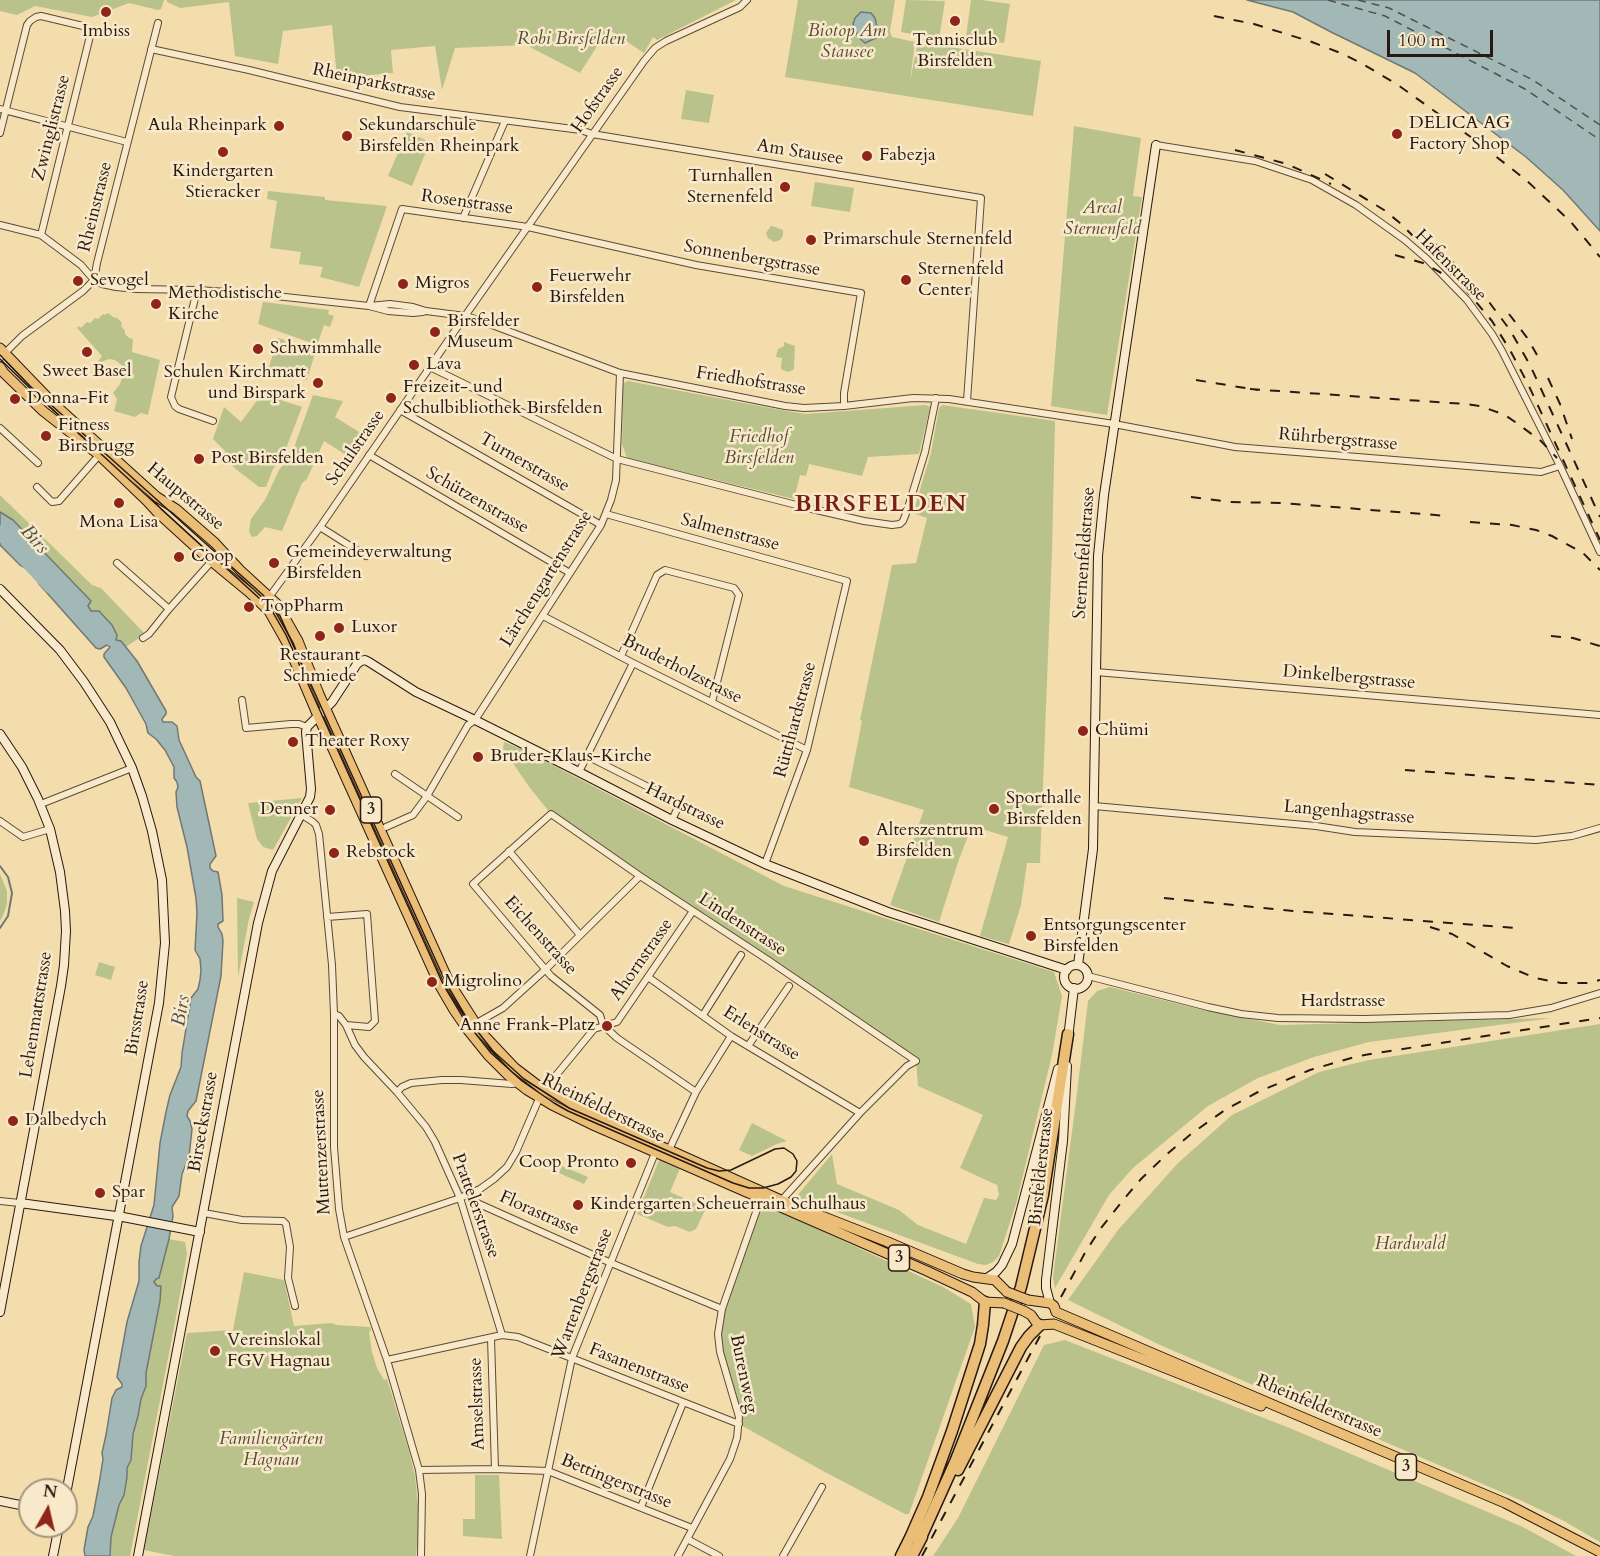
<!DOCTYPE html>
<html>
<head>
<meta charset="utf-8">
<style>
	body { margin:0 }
	#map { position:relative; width:1600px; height:1556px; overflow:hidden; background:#f4ddad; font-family:Cardo,serif }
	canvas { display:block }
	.north { position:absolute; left:18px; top:1478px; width:60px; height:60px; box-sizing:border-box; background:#f8e9ca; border:2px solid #a59680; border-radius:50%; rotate:8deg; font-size:16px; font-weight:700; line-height:24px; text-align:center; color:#281911 }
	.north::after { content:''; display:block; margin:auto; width:21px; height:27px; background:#8f2418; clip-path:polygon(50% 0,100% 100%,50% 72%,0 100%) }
	.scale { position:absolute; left:1387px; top:30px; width:106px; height:27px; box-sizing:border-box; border:3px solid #281911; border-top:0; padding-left:8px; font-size:18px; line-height:21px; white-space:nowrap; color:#281911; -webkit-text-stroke:4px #f8e9ca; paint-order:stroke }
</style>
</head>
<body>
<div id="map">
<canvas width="1600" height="1556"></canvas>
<div class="north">N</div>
<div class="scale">100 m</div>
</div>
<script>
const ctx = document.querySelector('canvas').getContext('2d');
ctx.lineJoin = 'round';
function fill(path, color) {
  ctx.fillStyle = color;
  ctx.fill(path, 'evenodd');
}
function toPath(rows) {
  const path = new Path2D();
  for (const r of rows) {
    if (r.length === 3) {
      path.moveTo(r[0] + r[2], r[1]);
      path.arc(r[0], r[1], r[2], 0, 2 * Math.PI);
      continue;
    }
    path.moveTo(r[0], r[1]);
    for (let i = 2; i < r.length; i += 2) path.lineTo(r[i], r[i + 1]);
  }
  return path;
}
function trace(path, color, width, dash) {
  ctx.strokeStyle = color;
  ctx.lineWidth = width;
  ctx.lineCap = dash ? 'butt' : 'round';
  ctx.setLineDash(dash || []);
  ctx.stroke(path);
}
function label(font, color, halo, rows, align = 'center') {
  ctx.font = font + ' Cardo,serif';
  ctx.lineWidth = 5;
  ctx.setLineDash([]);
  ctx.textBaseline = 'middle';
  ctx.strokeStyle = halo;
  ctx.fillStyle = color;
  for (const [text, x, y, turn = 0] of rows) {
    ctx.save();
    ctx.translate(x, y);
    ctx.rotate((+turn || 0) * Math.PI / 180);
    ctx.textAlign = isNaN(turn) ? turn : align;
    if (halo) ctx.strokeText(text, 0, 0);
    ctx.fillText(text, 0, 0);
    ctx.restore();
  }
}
fill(toPath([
	[0,0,164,0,161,9,158,10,129,3,92,17,35,6,17,15,0,11],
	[167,0,736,0,657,40,653,37,644,53,608,29,580,73,526,45,455,48,442,90,435,46,391,50,393,73,337,78,332,25,283,31,278,64,235,56,229,2,180,8,167,2],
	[798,0,895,0,890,31,892,37,915,42,910,81,918,42,1041,61,1033,116,785,77],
	[906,0,945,1,939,39,901,32],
	[971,0,982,0,1010,4,1004,43,966,37],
	[686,90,714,95,709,123,681,119],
	[1074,126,1141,138,1133,196,1142,197,1107,415,1051,406],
	[407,132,430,142,412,186,388,176],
	[815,182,854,188,850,212,811,206],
	[268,191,325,197,325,200,387,206,359,287,320,277,323,267,299,264,301,252,270,248,277,201,267,199],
	[771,226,775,227,783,230,783,236,780,240,774,242,768,238,766,233],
	[263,302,329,310,328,314,334,316,330,327,324,325,317,345,258,324],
	[108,313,113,317,117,318,122,323,121,326,125,331,125,334,129,338,133,339,132,352,160,360,148,415,141,413,135,417,114,411,117,399,113,393,120,384,125,368,115,360,109,359,96,364,102,356,77,328,79,326,81,328,87,322,90,323,95,318,98,319,103,314,105,315],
	[278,338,316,350,307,380,269,367],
	[784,342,795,346,794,369,789,372,782,370,781,367,782,358,776,357,778,349,784,346],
	[628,381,781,410,806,414,926,405,930,407,919,454,868,457,862,476,809,464,806,476,800,475,794,499,627,458,622,444,623,387,624,383],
	[262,394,302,407,285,451,273,469,266,487,259,487,223,459,225,451,213,439,224,407,241,422],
	[313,395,343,401,335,417,369,438,354,460,324,441,307,479,302,483,282,531,265,527,257,536,252,537,249,531,251,519,265,500,279,470,292,453],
	[942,405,1055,421,1052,552,1040,863,1027,863,1021,905,1009,944,980,936,1008,837,972,826,958,862,939,922,890,905,924,810,849,787,862,721,860,720,892,565,916,563,927,518,913,513,931,453,939,408],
	[0,495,92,585,101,588,145,634,126,647,121,641,116,640,13,520,0,512],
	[504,742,524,750,784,886,1054,972,1062,996,1052,1055,1016,1204,999,1256,993,1262,986,1265,978,1264,796,1197,832,1154,837,1184,899,1210,918,1225,966,1244,984,1198,996,1200,999,1195,997,1185,960,1168,983,1115,918,1086,916,1061,551,814,530,788,503,749],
	[302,798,273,850,263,847,257,839,248,803],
	[0,874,7,891,7,904,3,916,0,921],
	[237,898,254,902,249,919,238,977],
	[99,962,115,967,111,980,95,975],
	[1110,987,1195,1008,1280,1025,1552,1018,1369,1042,1314,1057,1258,1078,1208,1106,1133,1168,1109,1195,1055,1288,1053,1277,1076,1101,1088,1001,1097,991],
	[1600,1024,1600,1542,1564,1521,1520,1500,1160,1345,1068,1300,1118,1230,1178,1163,1232,1115,1319,1072,1369,1060],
	[752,1123,787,1141,777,1144,752,1156,739,1150],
	[660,1158,680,1168,670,1192,706,1208,696,1229,690,1232,675,1226,668,1227,637,1214],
	[562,1166,588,1177,584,1184,559,1173],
	[759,1202,943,1287,971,1304,975,1327,909,1514,905,1514,823,1471,739,1424,720,1352,721,1313],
	[169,1239,185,1242,187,1254,176,1317,130,1556,110,1556,111,1537,119,1505,124,1494,127,1477,127,1468,131,1460,133,1434,138,1416,141,1399,146,1386,146,1373,160,1301,157,1286,154,1282,165,1256],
	[244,1272,284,1280,294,1326,332,1323,337,1325,370,1327,371,1330,369,1332,372,1352,377,1368,384,1380,387,1379,409,1451,415,1476,418,1505,419,1525,416,1556,174,1556,144,1550,187,1333,233,1330],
	[1065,1340,1292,1429,1523,1527,1576,1556,933,1556,958,1518,1044,1345],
	[475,1475,499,1475,502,1539,463,1536,463,1519,475,1519]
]), '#b9c28b');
const water = toPath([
	[1247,0,1600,0,1600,231,1563,190,1526,157,1415,73,1331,32,1293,12,1247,0],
	[861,12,871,13,875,18,878,32,878,37,865,43,858,37,853,24,855,18,861,12],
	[0,512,13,520,91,601,88,606,91,611,99,611,112,625,117,635,116,640,121,641,137,661,166,711,166,714,162,719,163,722,172,722,177,726,179,740,196,777,200,781,216,856,210,864,210,868,213,871,218,872,222,895,223,921,218,924,218,927,222,934,223,941,221,976,196,1101,188,1111,187,1116,190,1121,192,1129,189,1157,182,1174,179,1196,172,1207,173,1216,169,1239,160,1274,159,1278,156,1279,154,1282,157,1286,161,1286,160,1301,146,1373,146,1386,141,1399,138,1416,133,1434,131,1460,127,1468,127,1477,124,1495,119,1505,111,1537,110,1556,85,1556,84,1550,88,1527,93,1516,99,1484,103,1459,102,1453,106,1435,112,1398,116,1390,122,1387,122,1384,117,1377,127,1322,139,1281,139,1262,141,1246,154,1205,160,1143,166,1112,170,1095,181,1067,182,1053,191,998,198,989,200,980,201,970,200,959,195,950,197,913,196,898,187,847,177,807,176,792,178,787,177,782,174,778,174,767,165,750,156,739,148,733,146,724,126,688,104,657,104,654,110,647,107,645,100,649,96,648,39,584,35,577,42,571,40,567,32,572,20,565,0,545,0,512]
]);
fill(water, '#a2b8b6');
trace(water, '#717874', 1.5);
trace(toPath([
	[0,866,8,877,12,893,8,916,0,928]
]), '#717874', 2);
trace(toPath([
	[0,532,51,587]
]), '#a2b8b6', 14);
trace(toPath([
	[1328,0,1385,16,1525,89,1600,140],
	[1358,0,1389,8,1533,80,1600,125]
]), '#53514b', 1.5, [8, 6]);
const street = toPath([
	[151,49,249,70,400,107,581,130,592,134,981,198,967,401],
	[0,109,127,142],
	[0,133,27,25,30,21,36,17,41,16,83,26,86,28,90,36,41,235],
	[1156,145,1255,161,1312,180,1356,205,1405,240,1427,259,1467,300,1492,334,1502,351,1560,466,1600,552],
	[463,218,505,121],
	[0,225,41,235,81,265,94,280,102,284,116,287,137,289,197,290,257,294,369,306,388,311,413,313,423,312],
	[197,290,171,397,175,406,179,409,213,421],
	[369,306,390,304,413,307,426,311,465,316,476,319,620,373,785,406,804,408,844,406,913,398,949,399,1114,424,1235,447,1541,472,1560,466],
	[369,306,402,209,528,227,696,265,861,293,844,393,844,406],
	[0,358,22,336,83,291,94,280,97,263,158,23],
	[430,367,617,459,812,509,864,521,892,525,900,524,903,521,907,511,925,452,936,398],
	[400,410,601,525],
	[0,428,38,463],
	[369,455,570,573],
	[37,487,52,502,59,501,100,454],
	[606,514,847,581,807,750,765,864],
	[320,527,366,556],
	[117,563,169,609,212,561,220,556,229,558],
	[270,596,320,527,465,316,644,61,655,48,666,41,740,7,747,0],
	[543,616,633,663,807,750],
	[143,638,149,634,169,609],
	[621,656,657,575,665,570,734,588,739,595,712,702],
	[1096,672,1600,715],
	[242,700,246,728,291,724,299,724,307,727],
	[587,756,680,803,672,820],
	[579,772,633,663],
	[395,774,458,817],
	[41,804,132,768],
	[1094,806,1316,826,1355,832,1536,840,1572,836,1600,828],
	[302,815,313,822,316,825,319,834,332,965,334,1014,334,1147,339,1209,344,1237,387,1360,419,1470,422,1494,421,1556],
	[0,821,23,837,50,829],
	[386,827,413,815,427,796,468,725,475,720,601,525,611,500,616,480,620,373],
	[509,851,580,935],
	[327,917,367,914,375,1021,369,1027,346,1025],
	[1088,976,1208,1007,1241,1014,1278,1018,1364,1019,1509,1015,1551,1008,1600,993],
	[648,977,731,1036,860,1113],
	[334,1014,339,1016,346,1025,355,1045,364,1057,397,1092,426,1127,435,1142,460,1198,502,1335],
	[703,1015,741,955],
	[473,1025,503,1008,546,969,640,876],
	[748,1046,789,986],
	[397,1092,402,1087,411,1083,442,1080,461,1080,512,1084,519,1083],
	[696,1092,617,1038,603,1025,600,1015,551,976,473,884,551,814,640,876,768,960,916,1061,907,1066,860,1113,781,1201],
	[668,1152,696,1092,731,1036],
	[0,1201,20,1203],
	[477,1203,611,1263,722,1309],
	[204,1213,242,1220,283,1221,286,1224,290,1247,288,1278,295,1306],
	[344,1237,460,1198,480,1189,494,1179,507,1167,516,1152,538,1101,544,1090,594,1029,617,1022,693,911],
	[491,1338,495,1469],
	[387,1360,502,1335,518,1337,739,1424],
	[419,1470,495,1469,548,1471,692,1528],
	[641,1507,683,1403],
	[687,1539,719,1556],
	[530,1556,572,1358,655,1153],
	[678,1556,730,1459,737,1438,739,1417,720,1352,718,1334,722,1309,762,1195],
	[783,1556,822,1487]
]);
const secondary = toPath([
	[0,589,60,650,84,682,110,722,132,768,142,796,152,831,162,880,165,943,159,1003,66,1494],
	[0,734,22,767,38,799,50,829,60,872,65,911,66,931,64,965,61,986,0,1312],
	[1078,965,1093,849,1098,556,1104,495,1156,145],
	[1076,977,12],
	[1068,1038,1074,988],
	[20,1203,123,1217,200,1232],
	[987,1278,996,1272,1002,1265,1012,1244,1058,1069],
	[1050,1303,1046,1288,1046,1280,1063,1141,1067,1066],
	[0,1501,30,1507],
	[53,1556,59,1526],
	[138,1556,258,923,272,871,310,797,311,789,306,732,307,727,332,702,357,664,361,661,365,660,369,662,416,692,475,720,579,772,672,820,765,864,888,912,1067,970]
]);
const primary = toPath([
	[0,348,52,402,157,497,176,509,215,543,240,570,277,604,298,641,319,694,449,982,481,1032,515,1068,544,1090,598,1118,781,1200,888,1242,963,1274,973,1277,995,1280,1007,1292],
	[0,367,4,373,43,411,99,455,147,501,158,513,204,555,250,593,269,611,287,643,318,716,440,986,454,1010,467,1029,488,1055,509,1076,527,1090,552,1105,595,1126,927,1271,972,1292,985,1302,1004,1303],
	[1028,1300,1050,1303,1054,1306,1056,1312,1290,1412,1505,1503,1600,1552],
	[1024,1311,1031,1315,1036,1322,1040,1325,1054,1324,1261,1406]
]);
const highway = toPath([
	[958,1470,1021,1347,1029,1336,1040,1325],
	[910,1538,928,1497,952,1431,980,1344,983,1325,985,1302],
	[919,1542,955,1462,1003,1341,1021,1287,1043,1195,1068,1034],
	[901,1556,913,1532],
	[912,1556,922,1537]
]);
trace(street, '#5b4a38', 8);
trace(secondary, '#281911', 10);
trace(primary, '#281911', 11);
trace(highway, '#281911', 13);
trace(street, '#f8e9ca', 6);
trace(secondary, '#f8e9ca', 8);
trace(primary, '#eabe76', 9);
trace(highway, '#eabe76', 10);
trace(toPath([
	[0,355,30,386,263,595,280,616,446,983,466,1017,493,1051,524,1079,569,1108,707,1168,719,1171,731,1170,775,1149,784,1148,793,1154,797,1161,796,1171,791,1177,778,1184,763,1188,749,1188,733,1183,568,1111,554,1103,522,1081,491,1053,464,1019,443,984,286,635,271,609,43,401,0,359]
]), '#281911', 1.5);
trace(toPath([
	[1214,16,1254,24,1312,42,1343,54,1361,63,1398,85,1475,140,1526,180,1571,222,1600,257],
	[1235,150,1287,164,1331,184],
	[1325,174,1384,210,1400,223,1460,283,1492,321,1510,350,1528,384,1600,540],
	[1435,244,1480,290,1510,330,1530,365,1600,517],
	[1395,255,1423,263,1445,275],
	[1509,314,1528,339,1537,355],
	[1548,378,1560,404,1572,439],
	[1196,380,1257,390],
	[1250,389,1465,404,1480,406,1505,415,1518,424,1541,441,1557,458],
	[1191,497,1230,502,1282,503,1448,516],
	[1470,522,1512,525,1536,530,1552,536,1583,553,1600,570],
	[1551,636,1573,638,1600,646],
	[1405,770,1600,785],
	[1164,898,1293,911,1516,928],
	[1430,927,1452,934,1507,966,1535,978,1561,983,1587,983,1600,980],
	[1061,1297,1086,1251,1101,1228,1124,1199,1141,1179,1166,1155,1191,1134,1225,1110,1258,1092,1310,1070,1358,1056,1600,1018],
	[922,1556,1040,1336]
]), '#281911', 2, [10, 10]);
const primaryBridge = toPath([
	[1007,1292,1028,1300],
	[1004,1303,1024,1311]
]);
trace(primaryBridge, '#281911', 11, []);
trace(primaryBridge, '#eabe76', 9);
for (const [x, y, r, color] of [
	[106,12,6,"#8f2418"],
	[955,21,6,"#8f2418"],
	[279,126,6,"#8f2418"],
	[1397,134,6,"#8f2418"],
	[347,136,6,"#8f2418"],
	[223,152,6,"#8f2418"],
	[867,156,6,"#8f2418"],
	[785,187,6,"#8f2418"],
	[811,240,6,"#8f2418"],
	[906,280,6,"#8f2418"],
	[78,281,6,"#8f2418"],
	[403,284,6,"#8f2418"],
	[537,287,6,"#8f2418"],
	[156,304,6,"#8f2418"],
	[435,332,6,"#8f2418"],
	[258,349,6,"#8f2418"],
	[87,352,6,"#8f2418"],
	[414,365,6,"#8f2418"],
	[318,383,6,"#8f2418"],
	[391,398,6,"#8f2418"],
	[15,399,6,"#8f2418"],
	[46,436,6,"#8f2418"],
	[199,459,6,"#8f2418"],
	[119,503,6,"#8f2418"],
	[179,557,6,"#8f2418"],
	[274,563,6,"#8f2418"],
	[249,607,6,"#8f2418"],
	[339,628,6,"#8f2418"],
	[320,636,6,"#8f2418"],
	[1083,731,6,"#8f2418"],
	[293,742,6,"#8f2418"],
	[478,757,6,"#8f2418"],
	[994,809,6,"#8f2418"],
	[330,810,6,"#8f2418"],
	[864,841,6,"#8f2418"],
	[334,853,6,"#8f2418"],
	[1031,936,6,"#8f2418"],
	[432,982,6,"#8f2418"],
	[607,1026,6,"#8f2418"],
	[13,1121,6,"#8f2418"],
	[631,1163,6,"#8f2418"],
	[100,1193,6,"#8f2418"],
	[578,1205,6,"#8f2418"],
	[215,1351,6,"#8f2418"]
]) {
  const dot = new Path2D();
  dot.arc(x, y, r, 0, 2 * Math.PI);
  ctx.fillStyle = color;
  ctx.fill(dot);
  trace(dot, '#f8e9ca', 2);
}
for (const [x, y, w] of [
	[371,810,21],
	[899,1258,21],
	[1406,1467,21]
]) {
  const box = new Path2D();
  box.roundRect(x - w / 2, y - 13, w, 26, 4.5);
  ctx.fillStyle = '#f8e9ca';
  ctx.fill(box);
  trace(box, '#281911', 1.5);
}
label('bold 16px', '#281911', null, [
	["3",371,810],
	["3",899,1258],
	["3",1406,1467]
]);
label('18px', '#281911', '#f8e9ca', [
	["Imbiss",106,32,"center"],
	["Tennisclub",955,41,"center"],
	["Birsfelden",955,62,"center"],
	["DELICA AG",1409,124],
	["Factory Shop",1409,145],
	["Aula Rheinpark",267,126,"right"],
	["Sekundarschule",359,126],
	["Birsfelden Rheinpark",359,147],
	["Fabezja",879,156],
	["Kindergarten",223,172,"center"],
	["Stieracker",223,193,"center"],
	["Turnhallen",773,177,"right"],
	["Sternenfeld",773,198,"right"],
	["Primarschule Sternenfeld",823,240],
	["Sternenfeld",918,270],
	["Center",918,291],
	["Feuerwehr",549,277],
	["Birsfelden",549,298],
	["Sevogel",90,281],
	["Migros",415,284],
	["Methodistische",168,294],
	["Kirche",168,315],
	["Birsfelder",447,322],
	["Museum",447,343],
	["Schwimmhalle",270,349],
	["Lava",426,365],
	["Sweet Basel",87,372,"center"],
	["Schulen Kirchmatt",306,373,"right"],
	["und Birspark",306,394,"right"],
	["Freizeit- und",403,388],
	["Schulbibliothek Birsfelden",403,409],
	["Donna-Fit",27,399],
	["Fitness",58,426],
	["Birsbrugg",58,447],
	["Post Birsfelden",211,459],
	["Mona Lisa",119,523,"center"],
	["Gemeindeverwaltung",286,553],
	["Birsfelden",286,574],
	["Coop",191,557],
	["TopPharm",261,607],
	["Luxor",351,628],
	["Restaurant",320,656,"center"],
	["Schmiede",320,677,"center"],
	["Chümi",1095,731],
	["Theater Roxy",305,742],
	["Bruder-Klaus-Kirche",490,757],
	["Sporthalle",1006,799],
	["Birsfelden",1006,820],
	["Denner",318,810,"right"],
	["Alterszentrum",876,831],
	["Birsfelden",876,852],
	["Rebstock",346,853],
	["Entsorgungscenter",1043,926],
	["Birsfelden",1043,947],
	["Migrolino",444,982],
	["Anne Frank-Platz",595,1026,"right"],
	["Dalbedych",25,1121],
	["Coop Pronto",619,1163,"right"],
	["Spar",112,1193],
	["Kindergarten Scheuerrain Schulhaus",590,1205],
	["Vereinslokal",227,1341],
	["FGV Hagnau",227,1362]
], 'left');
label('italic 18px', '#544c36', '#f8e9ca', [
	["Biotop Am",847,32],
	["Stausee",847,53],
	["Robi Birsfelden",571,40],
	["Areal",1102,209],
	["Sternenfeld",1102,230],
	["Friedhof",759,438],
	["Birsfelden",759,459],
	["Hardwald",1410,1245],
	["Familiengärten",271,1440],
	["Hagnau",271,1461]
]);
label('18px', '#281911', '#f8e9ca', [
	["Rheinparkstrasse",374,83,12],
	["Hofstrasse",598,100,-55],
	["Zwinglistrasse",52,128,-76],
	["Am Stausee",800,153,9],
	["Rosenstrasse",467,203,8],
	["Rheinstrasse",96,207,-76],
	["Sonnenbergstrasse",752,259,10],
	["Hafenstrasse",1450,266,45],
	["Friedhofstrasse",751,382,9],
	["Rührbergstrasse",1338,440,5],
	["Schulstrasse",356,448,-55],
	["Turnerstrasse",524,463,30],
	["Hauptstrasse",185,497,40],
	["Schützenstrasse",477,501,30],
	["Salmenstrasse",730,533,15],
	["Sternenfeldstrasse",1085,553,-86],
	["Lärchengartenstrasse",547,579,-58],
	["Bruderholzstrasse",682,670,27],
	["Dinkelbergstrasse",1349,678,5],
	["Rüttihardstrasse",796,720,-75],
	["Hardstrasse",685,807,26],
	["Langenhagstrasse",1349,813,5],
	["Lindenstrasse",742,925,33],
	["Eichenstrasse",540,936,48],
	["Ahornstrasse",642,960,-55],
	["Hardstrasse",1343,1002],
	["Lehenmattstrasse",37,1015,-81],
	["Birsstrasse",138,1018,-81],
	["Erlenstrasse",761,1034,32],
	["Rheinfelderstrasse",603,1109,26],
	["Birseckstrasse",204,1122,-80],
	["Muttenzerstrasse",322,1152,-93],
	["Birsfelderstrasse",1042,1167,-84],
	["Prattelerstrasse",475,1206,70],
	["Florastrasse",539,1214,24],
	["Wartenbergstrasse",583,1294,-69],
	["Fasanenstrasse",639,1369,22],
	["Burenweg",743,1374,78],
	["Amselstrasse",478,1404,-92],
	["Rheinfelderstrasse",1319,1407,23],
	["Bettingerstrasse",616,1482,22]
]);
label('italic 20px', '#53514b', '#f8e9ca', [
	["Birs",34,540,48],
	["Birs",182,1011,-81]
]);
ctx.letterSpacing = '1.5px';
label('bold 24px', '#7a1f14', '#f8e9ca', [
	["BIRSFELDEN",881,505]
]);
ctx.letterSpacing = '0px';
</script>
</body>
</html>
